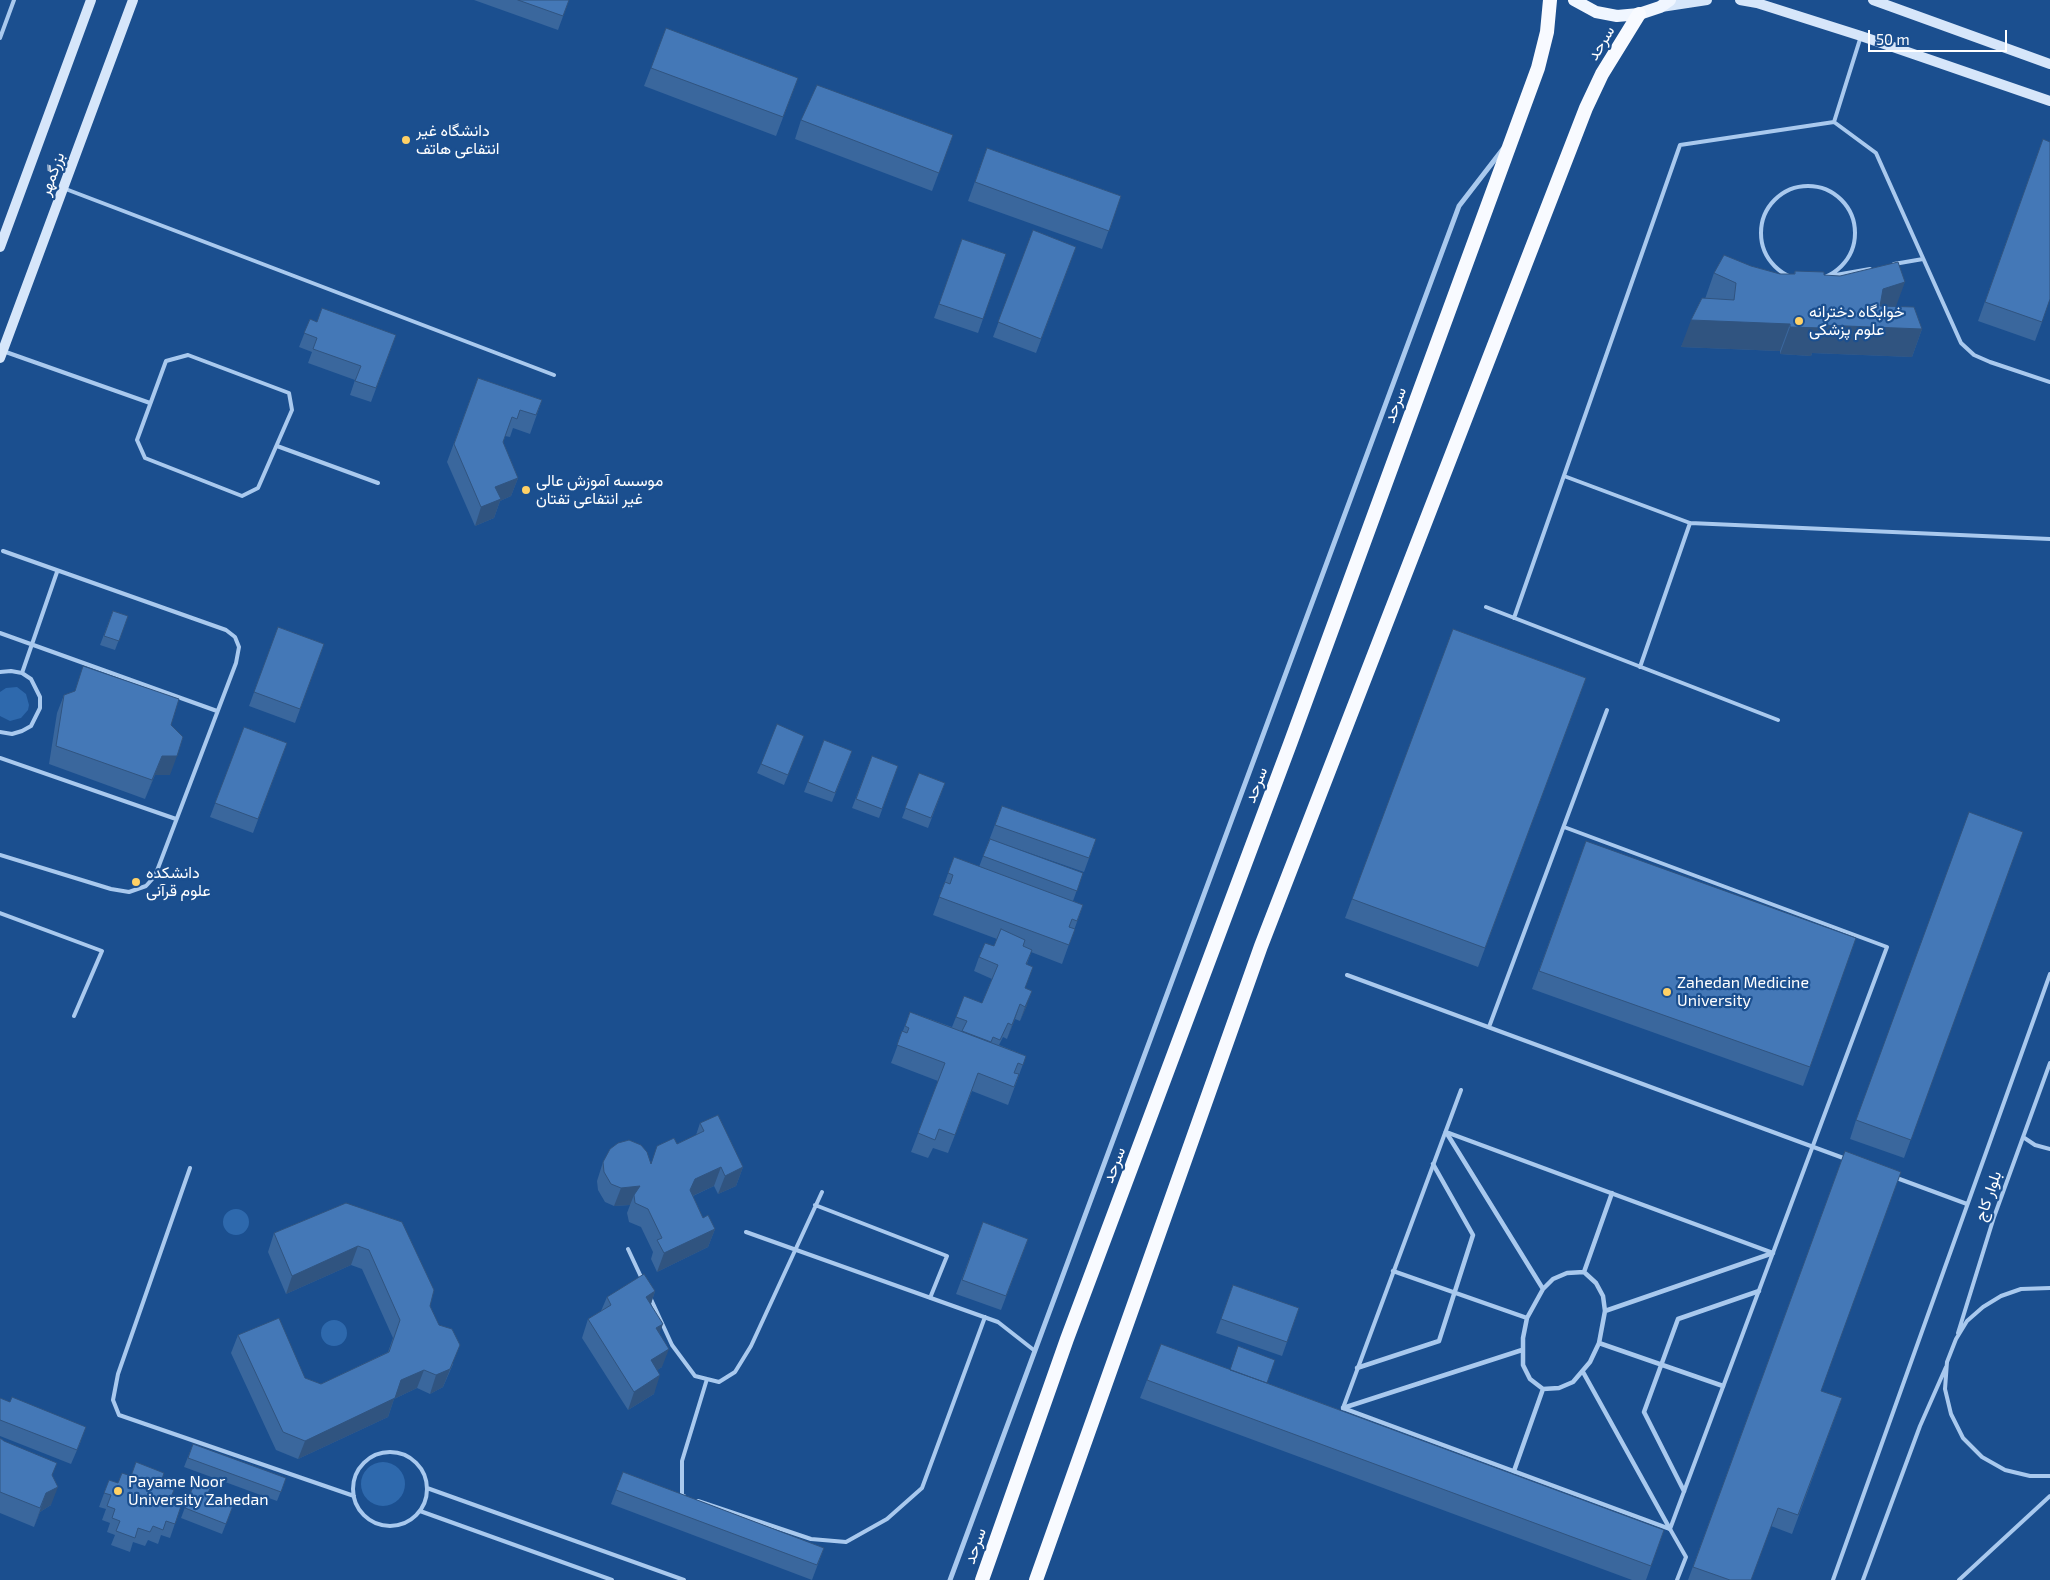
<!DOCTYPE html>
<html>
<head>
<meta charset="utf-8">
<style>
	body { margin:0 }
	#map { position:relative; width:2050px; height:1580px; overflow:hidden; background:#1b4f8f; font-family:"Exo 2",sans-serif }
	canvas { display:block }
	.scale { position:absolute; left:1868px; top:30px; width:139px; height:22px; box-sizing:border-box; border:2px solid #fff; border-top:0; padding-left:6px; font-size:15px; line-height:18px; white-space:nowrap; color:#fff; -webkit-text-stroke:4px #1b4f8f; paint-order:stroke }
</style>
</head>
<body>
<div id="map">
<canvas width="2050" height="1580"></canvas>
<div class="scale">50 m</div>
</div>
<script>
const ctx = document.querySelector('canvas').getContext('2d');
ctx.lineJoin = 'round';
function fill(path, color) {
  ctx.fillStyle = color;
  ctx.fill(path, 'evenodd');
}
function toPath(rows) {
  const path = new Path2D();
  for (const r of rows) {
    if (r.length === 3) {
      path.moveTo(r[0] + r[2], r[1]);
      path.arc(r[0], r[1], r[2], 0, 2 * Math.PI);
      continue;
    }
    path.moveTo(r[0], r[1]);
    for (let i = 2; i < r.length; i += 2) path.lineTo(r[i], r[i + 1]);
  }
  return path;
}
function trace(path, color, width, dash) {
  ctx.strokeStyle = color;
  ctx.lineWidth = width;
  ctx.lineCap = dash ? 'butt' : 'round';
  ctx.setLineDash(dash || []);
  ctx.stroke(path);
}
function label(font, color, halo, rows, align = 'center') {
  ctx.font = font + ' "Exo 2",Vazirmatn,sans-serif';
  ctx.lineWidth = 4.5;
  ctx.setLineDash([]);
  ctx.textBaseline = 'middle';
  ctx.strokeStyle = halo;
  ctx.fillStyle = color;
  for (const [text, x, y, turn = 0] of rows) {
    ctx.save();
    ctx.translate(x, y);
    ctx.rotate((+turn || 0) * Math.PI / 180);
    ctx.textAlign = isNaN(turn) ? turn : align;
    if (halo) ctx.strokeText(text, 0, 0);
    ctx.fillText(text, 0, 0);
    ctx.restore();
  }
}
fill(toPath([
	[17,687,26,694,29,705,28,710,21,718,10,721,0,716,0,692,6,688],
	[236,1222,13],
	[334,1333,13],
	[383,1484,22]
]), '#2e69ad');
trace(toPath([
	[1861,36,1834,122,1876,153,1961,343,1974,355,1990,362,2050,382],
	[0,38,14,0],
	[1808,233,47],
	[63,188,554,375],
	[1894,264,1923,259],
	[1830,276,1870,269],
	[3,351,150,403],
	[188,355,289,393,292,410,258,488,242,496,145,458,137,440,166,361,188,355],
	[277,446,378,483],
	[1564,476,1690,523,2050,539],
	[1486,607,1778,720],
	[1514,618,1680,145,1834,122],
	[0,633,217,711],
	[1640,667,1690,523],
	[0,672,11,671,22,673,31,679,40,697,40,708,31,726,22,731,12,734,0,732],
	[22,673,57,572],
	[0,758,176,819],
	[1564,827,1887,947,1670,1529],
	[0,855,111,889,129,892,146,886,155,876,236,663,239,647,235,637,226,630,3,551],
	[0,913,102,951,74,1016],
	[1347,975,1846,1159],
	[1489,1027,1607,710],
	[1461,1090,1343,1408,1670,1529,1686,1557,1677,1580],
	[1446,1132,1773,1253],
	[2023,1137,2035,1145,2050,1149],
	[190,1168,118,1374,113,1400,119,1415,354,1496],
	[1894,1177,1967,1204],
	[815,1205,947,1256,930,1298],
	[746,1232,998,1322,1035,1351],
	[628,1249,642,1279],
	[2050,1288,2021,1289,2001,1296,1983,1307,1967,1321,1956,1339,1947,1362,1945,1389,1951,1414,1963,1438,1982,1457,2005,1470,2030,1476,2050,1476],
	[650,1297,672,1345,695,1376,719,1382,735,1372,751,1346,822,1192],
	[1958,1333,1994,1217,2050,1063],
	[390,1489,37],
	[427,1488,684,1580],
	[684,1496,682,1496,682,1461,707,1379],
	[698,1501,811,1539,846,1542,887,1519,922,1488,985,1317],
	[420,1511,612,1580],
	[1833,1580,2050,974],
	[1863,1580,1920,1426,1946,1367],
	[1959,1580,2050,1496]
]), '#a9c9ee', 4);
trace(toPath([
	[1446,1132,1543,1289],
	[1393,1271,1527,1318],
	[1584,1272,1596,1283,1603,1296,1605,1311,1599,1343,1590,1362,1573,1382,1559,1388,1543,1389,1530,1379,1523,1365,1523,1338,1527,1318,1543,1289,1553,1279,1567,1273,1584,1272],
	[1584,1272,1612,1193],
	[1605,1311,1773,1253],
	[1599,1343,1723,1386],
	[1357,1368,1439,1341,1473,1235,1433,1164],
	[1583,1372,1670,1529],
	[1343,1408,1522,1350],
	[1514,1471,1543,1389],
	[1684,1491,1644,1412,1678,1319,1759,1291]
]), '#a9c9ee', 4.5);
trace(toPath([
	[950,1580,1459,206,1503,149]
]), '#a9c9ee', 5);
trace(toPath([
	[1740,0,1757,3,1861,36,2050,101],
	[1873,0,2050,64],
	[1661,7,1707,0],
	[0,247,91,0],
	[0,358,133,0]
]), '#d6e6fa', 10);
trace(toPath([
	[1574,0,1596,12,1617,16,1639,14,1660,7,1670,0]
]), '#f0f6ff', 12);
trace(toPath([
	[982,1580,1067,1339,1290,744,1538,68,1547,32,1550,0],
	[1036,1580,1261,946,1586,108,1602,74,1639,14]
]), '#f8faff', 14);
fill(toPath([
	[474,0,569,0,558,30],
	[651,68,798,78,776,136,644,86],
	[801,120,953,135,932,191,795,139],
	[2043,139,2042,322,2035,341,1978,321],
	[987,148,1121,196,1102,249,968,201],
	[1033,230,1076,247,1036,353,993,337],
	[962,239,1006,254,978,333,934,318],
	[1751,266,1780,274,1794,274,1795,271,1824,275,1896,306,1922,329,1912,357,1812,353,1811,356,1780,354,1780,351,1681,347,1705,299,1714,273],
	[310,319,317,322,396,335,371,402,350,395,355,380,308,363,312,352,299,347],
	[478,378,542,400,530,434,513,428,510,437,505,436,503,442,518,478,511,496,500,501,494,518,475,526,447,462],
	[113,611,128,616,115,650,100,645],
	[278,627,324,644,295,723,249,706],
	[1453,629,1586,678,1478,967,1345,918],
	[64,695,171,725,170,775,155,775,145,799,49,764,57,713],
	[244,727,287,743,253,833,210,817],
	[804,736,784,785,757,773,761,764],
	[824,740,852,751,832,802,804,792],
	[872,756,898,766,879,818,852,808],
	[919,773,945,783,928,828,902,818],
	[1002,806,1096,839,1084,872,1001,843,1083,873,1073,901,1083,905,1062,964,1031,952,1027,964,1025,988,1027,1005,1020,1021,1015,1019,1007,1039,1003,1037,999,1045,1026,1056,1008,1105,972,1091,948,1153,933,1148,928,1158,911,1152,938,1081,891,1063,910,1012,952,1027,956,1017,982,1003,992,979,974,971,979,957,994,946,997,939,933,915,954,857,979,867],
	[2023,832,1904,1158,1850,1139,1856,1120],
	[1586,841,1810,1067,1803,1086,1532,989],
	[700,1123,743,1167,736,1186,718,1194,714,1186,693,1196,703,1218,715,1229,708,1247,657,1272,651,1259,653,1252,641,1227,629,1222,627,1213,630,1205,614,1206,605,1202,598,1190,597,1181,603,1162,651,1164,677,1144,696,1135],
	[1845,1151,1821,1391,1842,1398,1792,1534,1771,1526,1751,1580,1688,1580],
	[346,1203,430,1306,453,1364,443,1387,430,1394,417,1388,394,1399,388,1417,298,1459,276,1450,231,1353,238,1335,305,1378,321,1384,388,1352,393,1338,362,1269,351,1265,286,1294,268,1252,274,1233],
	[983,1222,1028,1239,1001,1310,956,1294],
	[1233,1285,1299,1308,1282,1356,1216,1333],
	[655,1291,651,1304,660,1333,662,1367,657,1370,654,1394,628,1410,582,1338,588,1319,601,1311,607,1297],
	[1147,1380,1267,1383,1664,1530,1646,1580,1632,1580,1140,1398],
	[0,1398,81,1441,71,1464,0,1436],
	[0,1438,52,1476,51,1505,40,1512,34,1527,0,1513],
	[193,1444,286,1478,277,1501,184,1467],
	[623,1472,824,1548,812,1580,611,1504],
	[131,1476,160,1485,169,1502,181,1506,170,1538,161,1535,158,1544,148,1540,145,1546,133,1542,130,1552,111,1545,115,1535,107,1532,110,1523,102,1520,106,1509,99,1507,109,1480,118,1483],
	[196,1478,208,1493,234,1503,222,1534,181,1518]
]), '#3a679d');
fill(toPath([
	[1905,282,1895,309,1873,316,1883,289],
	[1691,320,1790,324,1780,351,1681,347],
	[1821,325,1922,329,1912,357,1812,353,1811,356,1780,354,1790,327],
	[518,478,511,496,500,501,494,518,475,526,481,507,495,487],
	[162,756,177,756,170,775,155,775,145,799],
	[1032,991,1027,1005,1020,1021,1025,1007],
	[1020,1004,1015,1019,1007,1039,1012,1025],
	[721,1167,714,1186,688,1198,690,1190,695,1179],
	[743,1167,736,1186,718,1194,725,1176],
	[640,1186,634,1195,630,1205,614,1206,621,1188],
	[715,1229,708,1247,657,1272,664,1253],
	[358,1246,351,1265,286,1294,292,1276],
	[655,1291,649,1310,646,1297],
	[663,1324,656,1342,656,1328],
	[460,1345,443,1387,430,1394,436,1375],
	[669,1349,662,1367,644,1379,651,1360],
	[424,1370,417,1388,394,1399,388,1417,298,1459,305,1441,401,1380],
	[660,1375,654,1394,628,1410,634,1392],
	[58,1487,51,1505,40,1512,34,1527,46,1493]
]), '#305480');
const building = toPath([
	[518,0,569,0,563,16,518,0],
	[666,28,798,78,783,117,651,68,666,28],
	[817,85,953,135,939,173,801,120,817,85],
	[2043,139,2050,142,2050,299,2042,322,1985,302,2043,139],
	[987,148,1121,196,1109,231,975,182,987,148],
	[1033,230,1076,247,1041,339,998,322,1033,230],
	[962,239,1006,254,983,319,939,304,962,239],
	[1724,255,1751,266,1780,274,1795,274,1795,271,1824,272,1824,275,1840,276,1898,262,1905,282,1883,289,1880,306,1914,307,1922,329,1821,325,1821,328,1790,327,1790,324,1691,320,1702,298,1734,300,1736,283,1714,273,1724,255],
	[322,308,396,335,376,388,355,381,361,366,313,349,317,338,304,333,310,319,317,322,322,308],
	[478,378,542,400,536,415,520,410,517,419,512,417,503,442,518,478,495,487,501,499,481,507,454,444,478,378],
	[113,611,128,616,119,641,104,636,113,611],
	[278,627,324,644,300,709,254,692,278,627],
	[1453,629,1586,678,1485,948,1352,899,1453,629],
	[83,666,179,699,171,725,183,737,177,756,162,756,152,780,56,746,64,695,75,691,83,666],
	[777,724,804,736,788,775,761,764,777,724],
	[244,727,287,743,258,819,215,803,244,727],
	[824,740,852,751,835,793,808,782,824,740],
	[872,756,898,766,882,809,856,799,872,756],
	[919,773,945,783,931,818,905,808,919,773],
	[1002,806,1096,839,1089,858,995,825,1002,806],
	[1969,812,2023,832,1911,1140,1856,1120,1969,812],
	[990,839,1083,873,1077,891,983,856,990,839],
	[1586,841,1856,938,1810,1067,1539,971,1586,841],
	[954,857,1083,905,1077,921,1072,919,1069,927,1075,929,1069,945,939,897,945,882,950,884,953,875,948,873,954,857],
	[1001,929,1025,940,1023,946,1032,950,1026,964,1033,967,1025,988,1032,991,1025,1007,1020,1004,1012,1025,1008,1023,1000,1040,993,1037,991,1042,962,1031,967,1021,956,1017,964,996,982,1003,998,965,979,957,985,943,994,946,1001,929],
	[910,1012,1026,1056,1023,1065,1018,1063,1014,1073,1019,1074,1014,1087,978,1073,955,1135,939,1129,935,1140,918,1133,945,1063,897,1045,902,1031,907,1033,909,1028,905,1026,910,1012],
	[718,1115,743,1167,725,1176,721,1167,695,1179,690,1190,703,1218,708,1215,715,1229,664,1253,657,1240,662,1238,648,1209,635,1203,634,1195,640,1186,621,1188,611,1184,604,1172,603,1162,610,1149,618,1143,629,1140,641,1145,647,1152,651,1164,657,1146,674,1138,677,1144,704,1131,700,1123,718,1115],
	[1845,1151,1901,1172,1821,1391,1842,1398,1798,1515,1778,1508,1751,1580,1730,1580,1693,1567,1845,1151],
	[346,1203,402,1222,434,1290,430,1306,439,1325,452,1329,460,1345,450,1369,436,1375,424,1370,401,1380,395,1398,305,1441,283,1432,238,1335,279,1318,305,1378,321,1384,389,1352,400,1320,369,1250,358,1246,292,1276,274,1233,346,1203],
	[983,1222,1028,1239,1006,1296,962,1280,983,1222],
	[644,1274,655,1291,646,1297,663,1324,656,1328,669,1349,651,1360,660,1375,634,1392,588,1319,611,1305,607,1297,644,1274],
	[1233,1285,1299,1308,1287,1342,1221,1319,1233,1285],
	[1161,1344,1664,1530,1651,1566,1147,1380,1161,1344],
	[1238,1346,1275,1360,1267,1383,1230,1370,1238,1346],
	[12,1397,86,1427,77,1450,0,1420,0,1398,10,1402,12,1397],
	[0,1438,4,1441,57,1463,52,1475,58,1487,46,1493,40,1508,0,1492,0,1438],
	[193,1444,286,1478,281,1492,188,1458,193,1444],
	[136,1462,164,1473,160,1485,174,1490,169,1502,181,1506,175,1524,166,1521,163,1530,153,1526,150,1532,138,1528,135,1538,116,1531,120,1521,112,1518,115,1509,107,1506,111,1495,104,1493,109,1480,118,1483,122,1473,131,1476,136,1462],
	[623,1472,824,1548,817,1565,616,1490,623,1472],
	[196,1478,212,1484,208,1493,234,1503,226,1524,185,1508,196,1478]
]);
fill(building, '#4478b7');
trace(building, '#305480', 1);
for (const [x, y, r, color] of [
	[406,140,5,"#ffd166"],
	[1799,321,5,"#ffd166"],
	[526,490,5,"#ffd166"],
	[136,882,5,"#ffd166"],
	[1667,992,5,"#ffd166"],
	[118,1491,5,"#ffd166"]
]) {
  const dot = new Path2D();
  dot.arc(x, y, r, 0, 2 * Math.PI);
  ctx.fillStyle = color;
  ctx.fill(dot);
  trace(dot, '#1b4f8f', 2);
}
label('16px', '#fff', '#1b4f8f', [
	["سرحد",1601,43,-59],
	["بزرگمهر",52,174,-70],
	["سرحد",1395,405,-70],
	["سرحد",1256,785,-69],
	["سرحد",1114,1165,-69],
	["بلوار کاج",1988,1196,-71],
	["سرحد",975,1546,-71]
]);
label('16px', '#fff', '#1b4f8f', [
	["دانشگاه غیر",416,131],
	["انتفاعی هاتف",416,149],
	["خوابگاه دخترانه",1809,312],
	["علوم پزشکی",1809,330],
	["موسسه آموزش عالی",536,481],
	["غیر انتفاعی تفتان",536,499],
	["دانشکده",146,873],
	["علوم قرآنی",146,891],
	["Zahedan Medicine",1677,983],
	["University",1677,1001],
	["Payame Noor",128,1482],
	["University Zahedan",128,1500]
], 'left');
</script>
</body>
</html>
